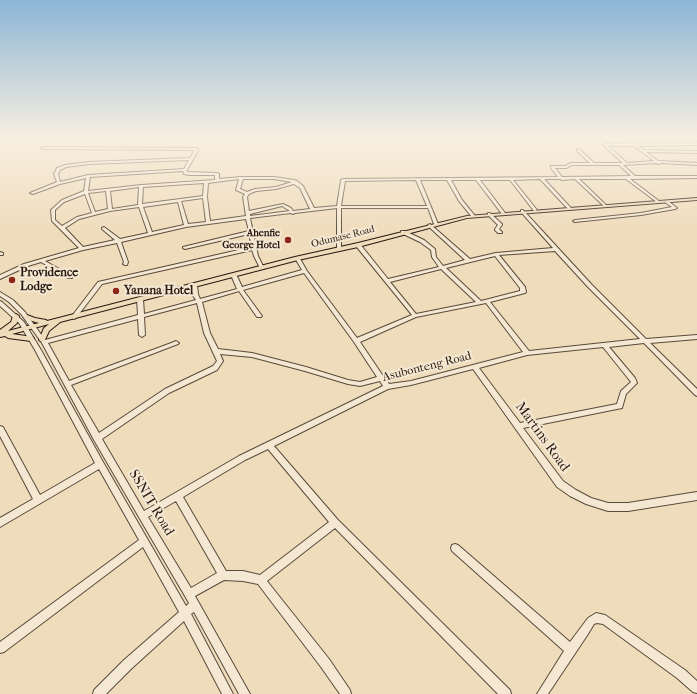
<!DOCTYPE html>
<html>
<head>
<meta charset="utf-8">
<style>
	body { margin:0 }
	canvas { display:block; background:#efdcbb }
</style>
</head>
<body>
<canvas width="697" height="694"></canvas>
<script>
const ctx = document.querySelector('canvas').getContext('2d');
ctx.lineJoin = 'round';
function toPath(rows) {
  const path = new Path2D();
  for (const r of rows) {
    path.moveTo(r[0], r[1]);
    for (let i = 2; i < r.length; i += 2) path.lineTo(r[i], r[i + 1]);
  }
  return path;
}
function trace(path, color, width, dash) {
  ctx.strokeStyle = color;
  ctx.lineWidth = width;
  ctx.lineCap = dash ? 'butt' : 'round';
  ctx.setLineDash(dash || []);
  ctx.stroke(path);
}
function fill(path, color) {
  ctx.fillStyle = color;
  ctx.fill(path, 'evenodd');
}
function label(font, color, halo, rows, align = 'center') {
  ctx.font = font + ' "IM FELL French Canon",serif';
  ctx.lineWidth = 4;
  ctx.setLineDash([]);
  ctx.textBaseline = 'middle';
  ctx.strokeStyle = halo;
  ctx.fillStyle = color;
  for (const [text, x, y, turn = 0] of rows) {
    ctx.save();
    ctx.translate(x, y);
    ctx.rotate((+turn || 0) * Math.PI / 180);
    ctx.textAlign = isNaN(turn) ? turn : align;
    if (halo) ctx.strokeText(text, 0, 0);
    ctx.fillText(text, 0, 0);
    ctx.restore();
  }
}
const minor = toPath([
	[634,143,697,143,697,145,638,146,644,150,697,151,697,153,646,152,658,161,697,163,697,165,662,163,658,164,656,163,623,165,635,176,697,176,697,178,630,179,659,201,660,202,658,203,626,179,579,179,606,205,607,206,605,207,575,179,562,180,560,179,544,179,570,207,571,208,569,209,568,209,540,179,513,180,537,210,535,211,534,211,510,180,480,180,505,213,503,214,502,214,476,180,451,180,462,200,475,216,473,217,472,217,459,201,447,180,420,180,438,224,438,225,434,224,428,208,341,208,341,249,339,250,337,249,337,208,295,213,293,214,291,213,250,218,258,256,264,268,264,269,260,269,260,268,254,256,252,250,102,284,76,318,74,319,71,317,72,316,98,282,252,247,249,234,185,249,183,248,183,247,249,231,246,219,186,227,121,242,128,262,127,265,125,265,123,264,124,262,117,243,83,250,45,261,72,276,72,278,68,278,41,262,28,266,0,279,0,275,24,264,79,248,52,221,51,210,62,200,84,191,86,178,60,184,33,194,30,193,57,182,54,174,57,168,65,165,89,162,190,158,194,151,194,150,42,149,41,148,43,147,196,148,198,149,198,151,187,170,187,172,217,173,219,174,219,179,241,177,274,177,294,180,297,181,303,186,314,208,337,206,341,180,343,179,558,177,551,168,551,166,565,166,571,163,590,163,577,151,577,149,579,149,594,163,623,163,603,145,605,144,634,143],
	[608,146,634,146,654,161,627,163,608,146],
	[189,160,184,169,88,175,60,182,58,174,60,170,66,167,89,164,189,160],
	[572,165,619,165,631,176,562,177,555,168,566,168,572,165],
	[183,171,184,174,189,175,215,175,215,180,141,185,88,191,90,177,183,171],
	[239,179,236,190,245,194,243,197,246,216,210,221,207,197,208,183,239,179],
	[243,179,274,179,292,182,276,187,255,189,247,192,240,189,243,179],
	[416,180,427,206,341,206,345,181,416,180],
	[204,183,203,196,142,204,143,187,204,183],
	[294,184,300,188,310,209,293,211,291,208,283,204,249,211,247,197,249,194,256,191,276,189,294,184],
	[139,187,138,205,112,209,110,191,139,187],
	[106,191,108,209,95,212,88,193,106,191],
	[85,194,92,213,77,217,62,226,55,220,55,210,64,202,85,194],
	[203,198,206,222,188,224,181,201,203,198],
	[178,202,184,225,152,232,143,207,178,202],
	[282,206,290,211,250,216,250,214,282,206],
	[139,207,148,233,120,239,104,227,102,228,102,229,115,240,83,247,65,228,79,219,110,211,139,207],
	[666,201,668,201,677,208,675,209,641,215,575,222,573,221,575,220,641,213,672,207,666,203,666,201],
	[521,210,523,210,592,285,646,339,697,335,697,339,650,343,697,389,697,396,695,395,644,343,609,347,635,378,637,383,626,394,622,408,523,428,563,481,576,490,591,498,608,503,628,503,697,492,697,500,628,511,608,511,586,504,570,496,557,487,473,369,411,385,388,389,274,446,338,520,510,690,511,694,498,694,335,528,267,581,329,659,350,690,351,694,340,694,321,667,258,584,243,581,224,580,195,596,250,694,239,694,194,612,191,614,233,694,222,694,184,621,132,668,106,694,93,694,94,690,124,660,179,612,143,547,4,652,0,653,0,642,139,540,99,469,0,527,0,518,33,499,0,436,0,426,3,427,40,495,95,463,35,350,19,323,0,306,0,301,2,302,24,322,41,350,103,462,186,606,189,603,94,440,42,343,21,314,9,302,0,296,0,292,13,300,25,312,45,340,138,315,137,299,138,298,140,297,143,299,144,314,196,300,192,294,191,285,192,284,196,284,197,285,198,294,200,299,237,289,231,275,232,274,236,274,242,287,302,270,295,258,297,257,299,257,307,271,357,338,412,315,356,246,356,244,360,244,388,279,439,267,432,257,431,250,420,242,401,233,401,231,405,231,424,240,435,249,436,257,443,266,465,260,428,226,428,225,430,224,470,259,496,253,553,248,521,212,521,210],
	[555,251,588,287,640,339,529,351,490,302,525,293,526,292,525,287,499,255,555,251],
	[495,256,520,288,520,291,481,301,446,268,495,256],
	[441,269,476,302,416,314,390,282,441,269],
	[304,273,354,342,377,377,360,382,348,380,306,367,252,353,218,349,210,333,202,302,239,291,257,317,261,317,262,316,243,290,304,273],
	[197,303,204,333,217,361,213,366,165,389,99,433,71,385,178,344,179,343,176,341,174,342,69,381,48,343,138,319,139,335,142,337,145,335,144,317,197,303],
	[486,303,523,352,411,381,389,384,384,376,383,376,360,342,416,317,486,303],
	[603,347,631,382,621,391,617,404,520,423,479,368,527,355,603,347],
	[220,354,252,357,305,371,348,384,360,386,380,381,383,386,239,456,144,511,102,439,169,393,217,370,223,361,220,354],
	[268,449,329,522,260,575,243,571,226,571,183,497,245,460,268,449],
	[176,501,217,573,191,588,148,517,176,501],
	[488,213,490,213,502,224,502,225,499,229,502,232,502,233,498,233,495,230,495,229,498,225,488,215,488,213],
	[0,252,3,253,3,255,0,255,0,252],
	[455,544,458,545,570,642,588,618,596,613,605,615,608,617,685,670,697,681,697,693,693,692,677,678,603,624,597,623,594,624,588,634,548,694,537,694,564,651,452,551,451,548,452,545,455,544]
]);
const major = toPath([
	[697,198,697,200,467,218,358,247,298,260,60,322,59,323,49,331,44,342,42,342,39,340,44,328,49,324,12,334,33,337,34,339,33,341,31,341,8,338,5,336,0,337,0,330,11,322,13,316,16,314,19,316,17,323,8,331,39,323,32,321,25,318,24,317,25,316,27,315,35,318,46,320,47,321,295,257,358,243,467,216,697,198]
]);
trace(minor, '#594a3b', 2);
trace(major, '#271910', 2);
fill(minor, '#f5e8d3');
fill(major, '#efdcbb');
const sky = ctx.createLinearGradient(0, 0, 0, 234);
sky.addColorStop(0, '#8bb6d6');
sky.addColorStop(0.59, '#f8efe0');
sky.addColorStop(1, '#f8efe000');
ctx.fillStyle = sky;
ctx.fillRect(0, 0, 697, 234);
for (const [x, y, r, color] of [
	[288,240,4,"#8f2418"],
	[12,280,4,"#8f2418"],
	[116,291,4,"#8f2418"]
]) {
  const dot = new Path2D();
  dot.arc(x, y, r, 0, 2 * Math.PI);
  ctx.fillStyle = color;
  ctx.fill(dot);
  trace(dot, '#f5e8d3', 1.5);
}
label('bold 10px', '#271910', '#f5e8d3', [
	["Ahenfie",280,234],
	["George Hotel",280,246]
], 'right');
label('10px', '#271910', '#f5e8d3', [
	["Odumase Road",343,237,-14]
]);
label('bold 12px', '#271910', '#f5e8d3', [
	["Providence",20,273],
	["Lodge",20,287],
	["Yanana Hotel",124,291]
], 'left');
label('12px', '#271910', '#f5e8d3', [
	["Asubonteng Road",427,367,-14]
]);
label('14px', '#271910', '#f5e8d3', [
	["Martins Road",542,437,54],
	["SSNIT Road",151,503,59]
]);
</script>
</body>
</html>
